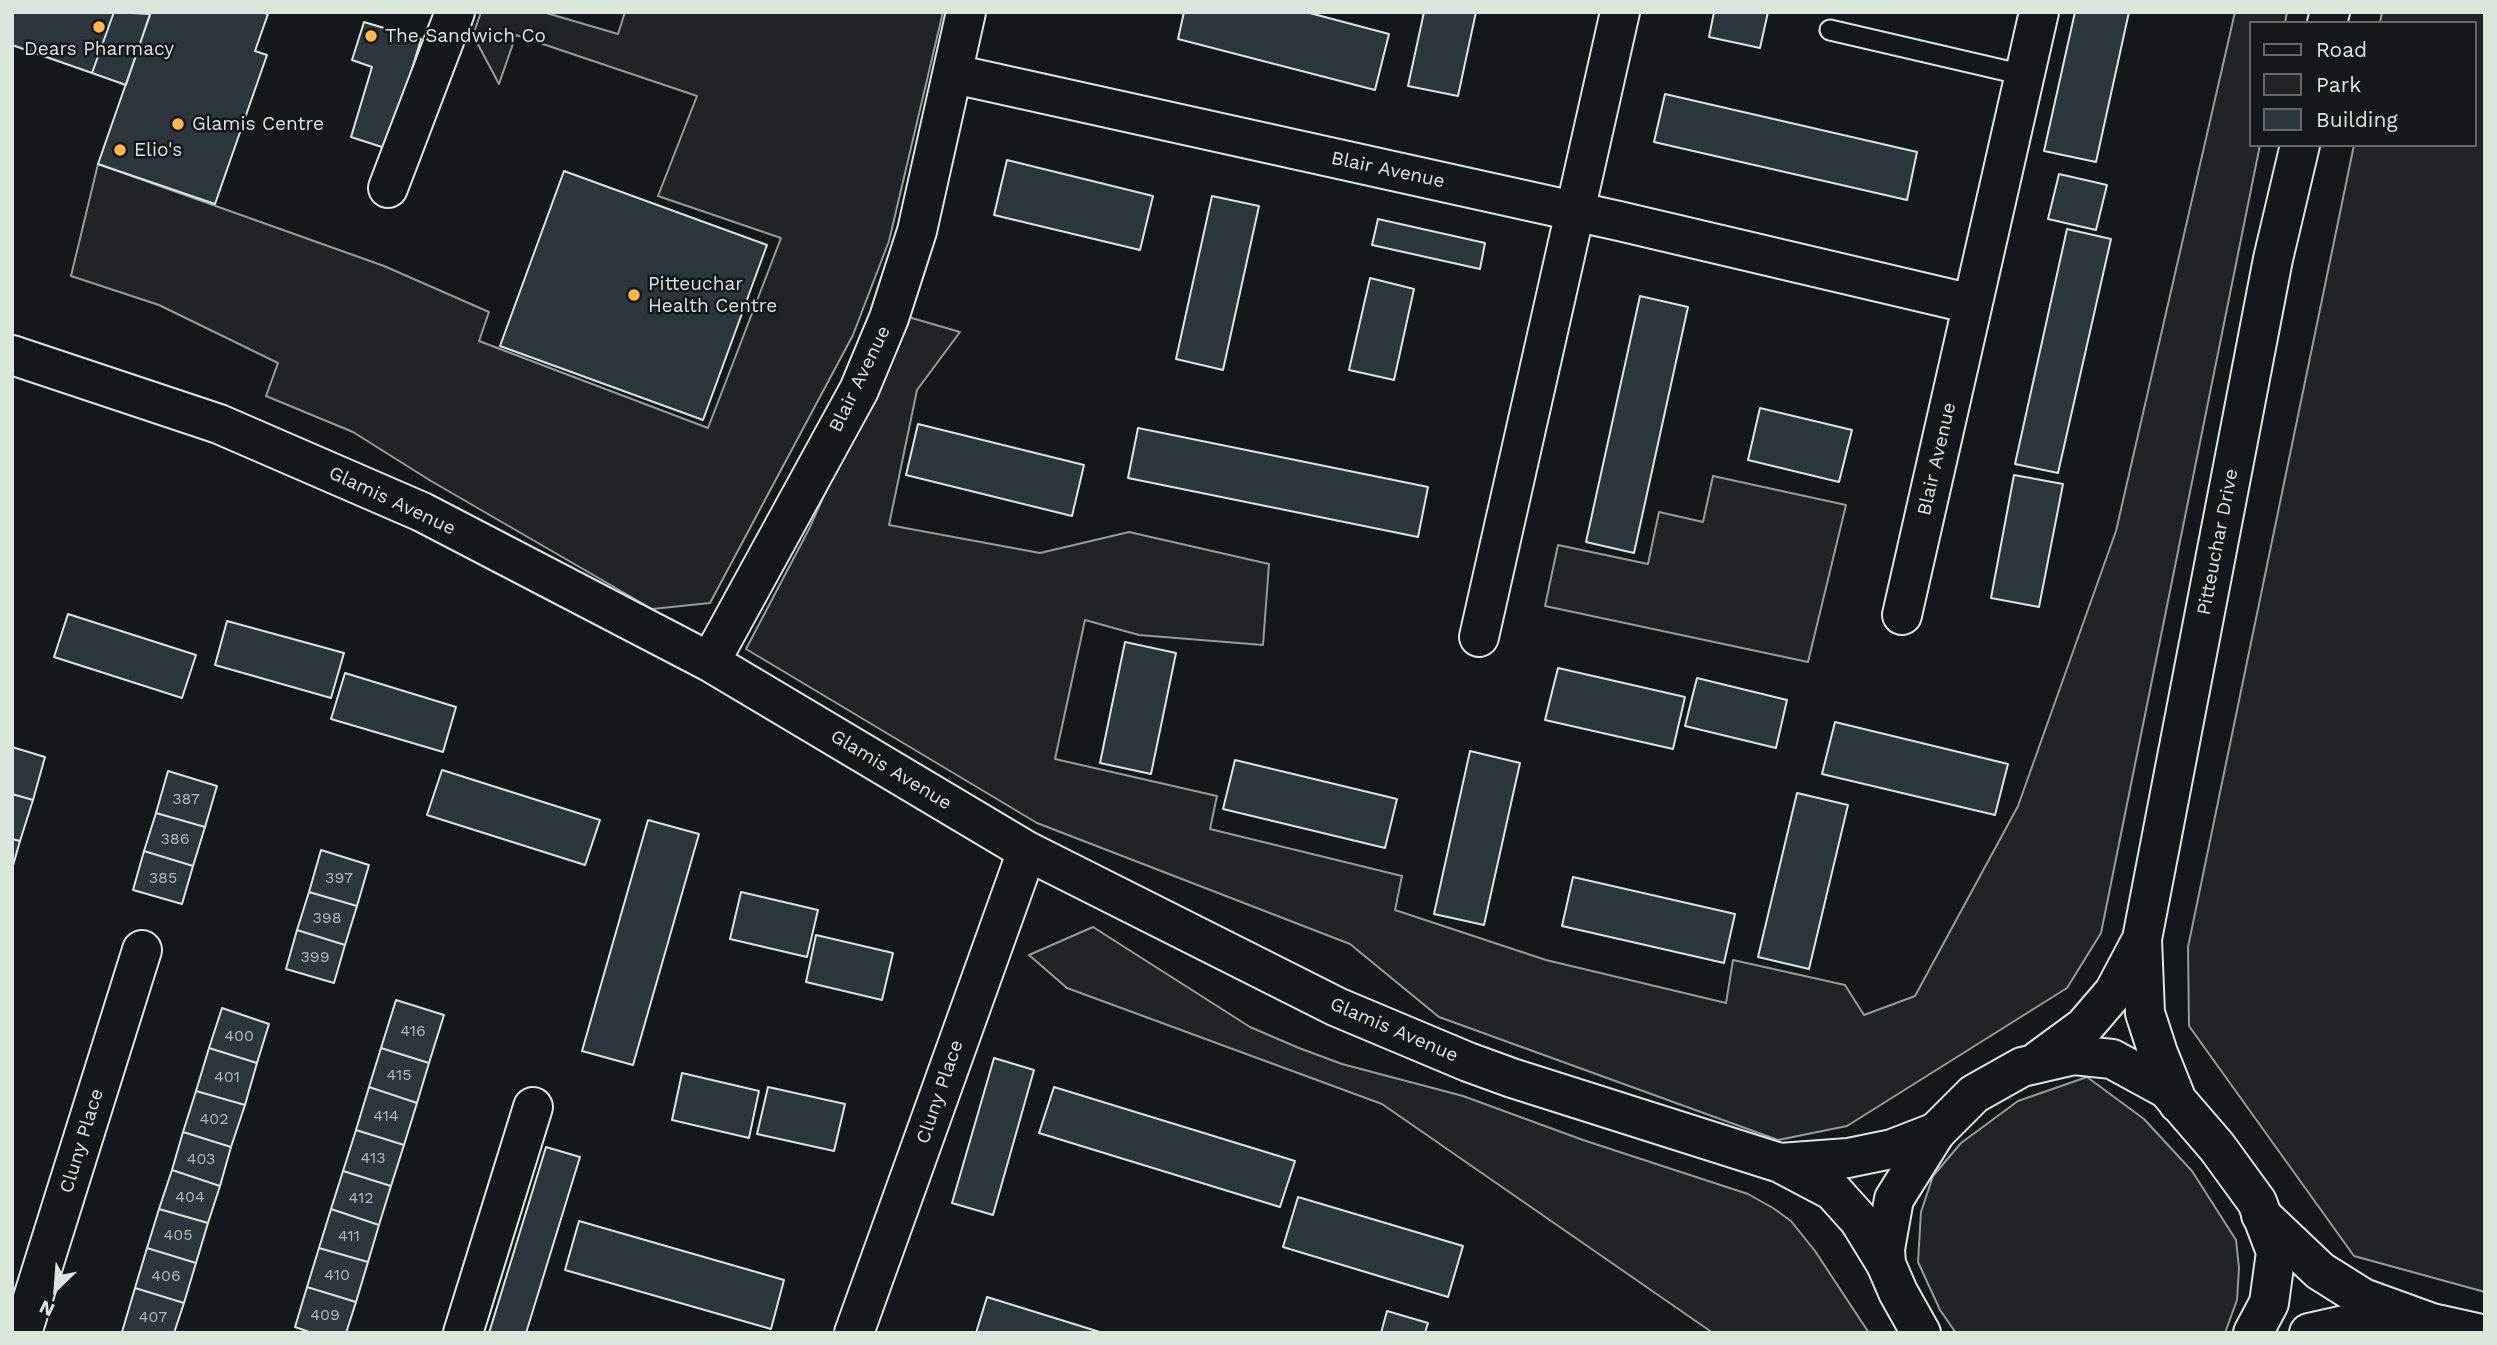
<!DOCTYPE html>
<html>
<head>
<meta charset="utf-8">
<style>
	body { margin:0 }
	#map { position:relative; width:2497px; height:1345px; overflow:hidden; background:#14181c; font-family:"Work Sans",sans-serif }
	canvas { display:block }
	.frame { position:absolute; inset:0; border:14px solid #d8e6dc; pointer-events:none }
	.legend { position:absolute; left:2249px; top:21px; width:228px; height:126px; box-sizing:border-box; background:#14181c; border:2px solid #626a69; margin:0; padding:9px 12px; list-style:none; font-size:21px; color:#d8e6dc }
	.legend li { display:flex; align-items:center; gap:14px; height:35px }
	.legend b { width:35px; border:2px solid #626a69 }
	.north { position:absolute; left:21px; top:1254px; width:70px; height:70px; -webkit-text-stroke:5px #14181c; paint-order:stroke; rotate:205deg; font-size:19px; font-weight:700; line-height:28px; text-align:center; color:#d8e6dc }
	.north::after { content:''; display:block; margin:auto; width:24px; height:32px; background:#d8e6dc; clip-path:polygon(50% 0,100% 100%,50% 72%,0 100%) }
</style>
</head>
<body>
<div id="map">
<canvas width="2497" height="1345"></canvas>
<div class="frame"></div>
<ul class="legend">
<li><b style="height:9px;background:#14181c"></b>Road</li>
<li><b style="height:19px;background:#202428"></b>Park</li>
<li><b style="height:19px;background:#2c363c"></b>Building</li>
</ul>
<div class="north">N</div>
</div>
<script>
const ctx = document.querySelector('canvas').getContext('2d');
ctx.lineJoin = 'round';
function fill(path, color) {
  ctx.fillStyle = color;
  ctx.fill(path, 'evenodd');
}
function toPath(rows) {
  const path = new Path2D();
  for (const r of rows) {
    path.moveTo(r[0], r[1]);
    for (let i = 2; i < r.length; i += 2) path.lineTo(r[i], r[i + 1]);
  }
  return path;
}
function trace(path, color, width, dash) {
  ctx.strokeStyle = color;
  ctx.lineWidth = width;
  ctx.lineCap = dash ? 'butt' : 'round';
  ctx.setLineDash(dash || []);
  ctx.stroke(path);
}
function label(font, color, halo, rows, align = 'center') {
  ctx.font = font + ' "Work Sans",sans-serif';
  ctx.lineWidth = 5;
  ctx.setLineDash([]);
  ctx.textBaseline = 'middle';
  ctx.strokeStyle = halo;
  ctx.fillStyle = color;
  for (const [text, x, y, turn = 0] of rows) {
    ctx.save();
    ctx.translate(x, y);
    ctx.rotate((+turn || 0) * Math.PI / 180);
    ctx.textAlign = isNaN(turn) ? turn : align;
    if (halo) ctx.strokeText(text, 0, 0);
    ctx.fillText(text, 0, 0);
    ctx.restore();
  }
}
const green = toPath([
	[481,12,543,12,618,34,625,12,943,12,889,241,853,335,710,603,652,609,431,481,353,432,266,396,278,363,159,305,71,276,98,164,384,266,489,312,479,341,708,428,781,238,658,196,697,96,516,35,499,84,473,35,481,12],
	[2235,12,2287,12,2285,23,2250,23,2250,145,2260,145,2101,933,2067,988,1847,1126,1778,1140,1439,1017,1350,944,1037,823,746,649,809,529,905,316,960,332,917,390,889,525,1040,553,1129,532,1269,564,1263,645,1139,635,1085,620,1055,759,1217,796,1210,829,1402,876,1395,910,1546,960,1726,1003,1733,960,1845,985,1864,1015,1915,996,2018,806,2116,531,2235,12],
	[2382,12,2485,12,2485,1292,2354,1256,2189,1026,2188,947,2354,145,2474,145,2474,23,2380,23,2382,12],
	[1713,476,1846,505,1808,662,1545,606,1558,545,1648,564,1659,512,1703,522,1713,476],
	[1093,927,1250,1027,1299,1048,1342,1064,1463,1096,1583,1140,1748,1194,1773,1208,1791,1221,1815,1251,1869,1333,1713,1333,1382,1104,1067,988,1029,955,1093,927],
	[2087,1077,2144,1119,2192,1171,2236,1240,2239,1268,2237,1300,2225,1333,1956,1333,1940,1310,1918,1262,1921,1212,1933,1176,1961,1143,2018,1101,2087,1077]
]);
fill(green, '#202428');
trace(green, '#939e99', 2);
const building = toPath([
	[12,12,114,12,92,73,12,45,12,12],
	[114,12,150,14,126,85,92,73,114,12],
	[151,12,261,12,268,14,255,51,267,55,215,204,98,164,151,12],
	[1184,12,1306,12,1389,34,1375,90,1178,39,1184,12],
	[1424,12,1476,12,1458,96,1408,86,1424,12],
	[1714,12,1768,12,1760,48,1709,37,1714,12],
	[2075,12,2129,12,2096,162,2044,151,2075,12],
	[364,22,421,39,388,149,351,137,372,67,352,60,364,22],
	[1665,94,1917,152,1907,200,1654,142,1665,94],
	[1007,160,1153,196,1140,250,994,215,1007,160],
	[564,171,767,245,703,420,500,346,564,171],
	[2059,174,2107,185,2096,230,2048,219,2059,174],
	[1212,196,1259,206,1223,370,1176,359,1212,196],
	[1378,219,1485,243,1480,269,1372,245,1378,219],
	[2067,229,2111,239,2058,473,2015,464,2067,229],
	[1370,278,1414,289,1394,380,1349,370,1370,278],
	[1640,296,1688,307,1634,553,1586,542,1640,296],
	[1760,408,1852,430,1839,482,1748,460,1760,408],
	[918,424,1084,465,1072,516,906,475,918,424],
	[1138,428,1428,487,1418,537,1128,478,1138,428],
	[2014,475,2063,484,2039,607,1991,598,2014,475],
	[68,614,196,655,182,698,54,657,68,614],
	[227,621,344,653,331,698,215,665,227,621],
	[1125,642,1176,653,1151,774,1100,763,1125,642],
	[1558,668,1685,697,1673,749,1545,720,1558,668],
	[345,673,456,707,443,752,331,719,345,673],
	[1697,678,1787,700,1776,748,1685,726,1697,678],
	[1835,722,2008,764,1995,815,1822,774,1835,722],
	[12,747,45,757,33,800,12,794,12,747],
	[1470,751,1520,763,1484,925,1434,914,1470,751],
	[1235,760,1397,799,1385,848,1223,809,1235,760],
	[442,770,600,820,585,865,427,815,442,770],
	[168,771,217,786,205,827,156,813,168,771],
	[1797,793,1848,805,1809,969,1758,957,1797,793],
	[12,794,33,800,20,841,12,839,12,794],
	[156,813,205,827,193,866,144,851,156,813],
	[648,820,699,834,633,1065,582,1051,648,820],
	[12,839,20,841,12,869,12,839],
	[321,850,369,865,357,906,309,892,321,850],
	[144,851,193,866,182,904,133,890,144,851],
	[1573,877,1735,914,1724,963,1562,926,1573,877],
	[309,892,357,906,345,945,297,930,309,892],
	[741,892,818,910,807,957,730,939,741,892],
	[297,930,345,945,334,983,286,969,297,930],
	[816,935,893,953,882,1000,806,982,816,935],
	[396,1000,444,1015,429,1063,381,1048,396,1000],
	[222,1008,269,1024,257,1063,209,1048,222,1008],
	[209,1048,257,1063,245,1105,196,1091,209,1048],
	[381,1048,429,1063,417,1103,369,1087,381,1048],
	[994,1058,1034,1070,993,1215,952,1203,994,1058],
	[682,1073,759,1091,749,1138,672,1120,682,1073],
	[369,1087,417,1103,404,1145,356,1130,369,1087],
	[768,1087,845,1104,834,1151,757,1134,768,1087],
	[1054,1087,1295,1161,1280,1207,1039,1133,1054,1087],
	[196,1091,245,1105,231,1147,183,1132,196,1091],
	[356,1130,404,1145,391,1186,343,1171,356,1130],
	[183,1132,231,1147,220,1186,172,1170,183,1132],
	[546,1147,580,1157,526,1333,489,1333,546,1147],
	[172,1170,220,1186,208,1223,159,1209,172,1170],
	[343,1171,391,1186,379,1225,331,1209,343,1171],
	[1298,1197,1463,1246,1448,1297,1283,1247,1298,1197],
	[159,1209,208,1223,196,1263,147,1248,159,1209],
	[331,1209,379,1225,368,1262,319,1248,331,1209],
	[579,1221,784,1280,771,1329,565,1270,579,1221],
	[147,1248,196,1263,184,1303,135,1288,147,1248],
	[319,1248,368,1262,356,1302,307,1287,319,1248],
	[307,1287,356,1302,346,1333,312,1333,295,1327,307,1287],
	[135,1288,184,1303,174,1333,122,1332,135,1288],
	[987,1297,1103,1333,976,1333,987,1297],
	[1387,1311,1428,1323,1425,1333,1381,1333,1387,1311]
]);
fill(building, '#2c363c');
trace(building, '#d8e6dc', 2);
const service = toPath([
	[1830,30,2024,75]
]);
const minor = toPath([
	[954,74,1619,221,1972,304],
	[388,188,455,12],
	[12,355,219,424,422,512,710,662,1027,851,1337,1007,1468,1062,1512,1078,1780,1163,1833,1191,1859,1220,1886,1264],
	[1902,615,2039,12],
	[1479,637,1620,12],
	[710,662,859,390,889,318,917,231,966,12],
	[1780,1163,1848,1158,1892,1149,1936,1132],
	[2261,1215,2320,1271,2363,1298,2432,1323,2477,1333],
	[22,1333,142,950],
	[463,1333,533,1107],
	[854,1333,1027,851],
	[2309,1333,2349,1324,2406,1323]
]);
const tertiary = toPath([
	[2327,23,2330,12],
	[2039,1060,2084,1027,2114,992,2141,941],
	[2178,1103,2158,1053,2145,1013,2142,939,2273,259,2300,145],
	[1921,1333,1898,1292,1886,1264,1885,1249,1894,1199,1936,1132,1974,1094,2022,1067,2074,1055,2112,1059,2167,1089,2217,1147,2257,1202,2276,1252,2269,1303,2253,1333]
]);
trace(service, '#d8e6dc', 23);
trace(minor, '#d8e6dc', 42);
trace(tertiary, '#d8e6dc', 42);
trace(service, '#14181c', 19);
trace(minor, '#14181c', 38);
trace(tertiary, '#14181c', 38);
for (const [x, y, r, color] of [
	[99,27,7,"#ffb74d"],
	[371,36,7,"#ffb74d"],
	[178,124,7,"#ffb74d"],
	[120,150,7,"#ffb74d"],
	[634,295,7,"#ffb74d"]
]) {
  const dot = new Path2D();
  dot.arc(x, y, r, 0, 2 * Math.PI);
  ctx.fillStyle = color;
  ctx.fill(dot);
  trace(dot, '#14181c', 2.5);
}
label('16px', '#adbab4', null, [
	["387",186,799],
	["386",175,839],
	["385",163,878],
	["397",339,878],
	["398",327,918],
	["399",315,957],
	["416",413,1031],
	["400",239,1036],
	["415",399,1075],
	["401",227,1077],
	["414",386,1116],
	["402",214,1119],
	["413",373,1158],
	["403",201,1159],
	["404",190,1197],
	["412",361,1198],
	["405",178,1235],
	["411",349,1236],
	["410",337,1275],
	["406",166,1276],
	["409",325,1315],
	["407",153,1317]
]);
label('19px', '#d8e6dc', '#14181c', [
	["The Sandwich Co",385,36],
	["Dears Pharmacy",99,49,"center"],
	["Glamis Centre",192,124],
	["Elio's",134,150],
	["Pitteuchar",648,284],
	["Health Centre",648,306]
], 'left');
label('19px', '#d8e6dc', '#14181c', [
	["Blair Avenue",1388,170,12],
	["Blair Avenue",860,379,-64],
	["Blair Avenue",1937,459,-77],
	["Glamis Avenue",392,501,25],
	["Pitteuchar Drive",2218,542,-79],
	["Glamis Avenue",891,770,31],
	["Glamis Avenue",1394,1030,23],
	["Cluny Place",940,1092,-71],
	["Cluny Place",82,1141,-73]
]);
</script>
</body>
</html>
